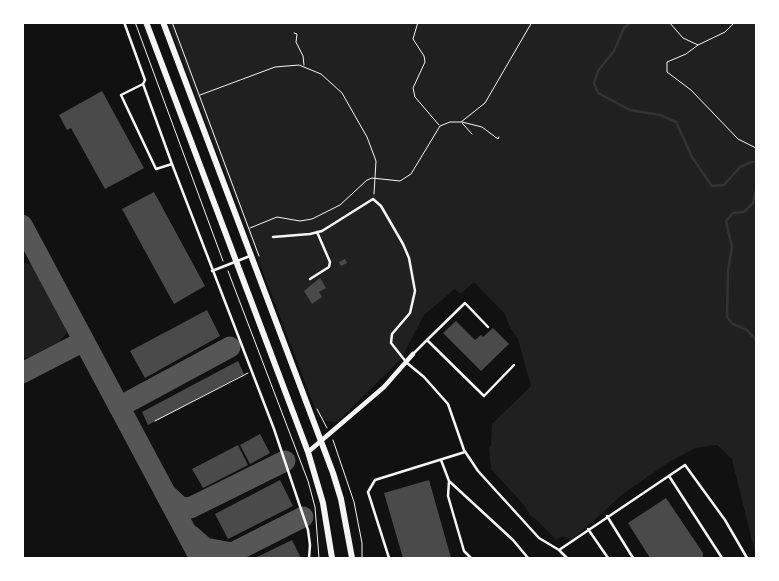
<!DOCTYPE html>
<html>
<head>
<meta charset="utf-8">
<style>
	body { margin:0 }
	#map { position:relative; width:779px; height:581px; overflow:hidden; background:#111; font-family:Barlow,sans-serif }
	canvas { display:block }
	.frame { position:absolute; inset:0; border:24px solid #fff; pointer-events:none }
</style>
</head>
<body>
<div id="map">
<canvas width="779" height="581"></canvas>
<div class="frame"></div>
</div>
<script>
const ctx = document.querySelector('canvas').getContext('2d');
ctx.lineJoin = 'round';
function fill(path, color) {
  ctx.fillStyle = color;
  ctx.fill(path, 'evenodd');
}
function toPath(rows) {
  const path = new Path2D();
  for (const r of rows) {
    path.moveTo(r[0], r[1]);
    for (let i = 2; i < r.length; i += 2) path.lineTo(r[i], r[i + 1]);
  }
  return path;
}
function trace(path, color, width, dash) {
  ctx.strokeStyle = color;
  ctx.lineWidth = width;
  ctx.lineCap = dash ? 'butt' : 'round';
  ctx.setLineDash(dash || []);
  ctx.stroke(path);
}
fill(toPath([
	[168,23,756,23,756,557,732,459,717,445,695,448,669,462,624,493,571,541,562,536,556,540,537,520,530,515,524,505,491,469,489,448,491,445,492,424,531,386,518,339,511,329,504,313,474,282,460,294,455,289,424,315,401,359,337,422,326,421,318,416],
	[23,263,30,264,40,272,66,322,67,328,66,334,59,342,29,357,23,358]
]), '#202020');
trace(toPath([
	[631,22,624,28,614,51,598,71,594,83,598,93,630,110,660,115,676,122,692,157,712,186,724,185,740,167,751,162,756,162],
	[756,190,753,203,744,212,733,213,726,221,732,247,728,271,727,317,733,324,747,330,756,340]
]), '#333', 2.5);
trace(toPath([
	[22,225,200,558],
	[22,373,84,341],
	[119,407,230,347],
	[166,494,180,507,190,508,285,461],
	[190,535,205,548,232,553,303,517]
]), '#565656', 21);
fill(toPath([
	[102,91,144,168,105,189,71,128,67,130,59,115],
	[154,192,205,286,174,304,122,209],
	[345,259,347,263,341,266,339,262],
	[320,278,326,288,319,292,322,297,312,304,304,291],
	[207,310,220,336,145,378,130,351],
	[456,321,475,340,481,335,483,337,493,328,509,344,481,371,443,333],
	[238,361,244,374,148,425,142,412],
	[260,434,270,453,250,464,240,445],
	[238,445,248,465,203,488,192,469],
	[280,480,293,506,228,539,215,514],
	[429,480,451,558,403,558,384,493],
	[666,498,703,553,703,558,650,558,628,523],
	[292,540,301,558,255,558]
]), '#4a4a4a');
trace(toPath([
	[135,22,223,261],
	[172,22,259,256],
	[418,22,413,39,424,56,425,62,413,88,415,97,439,125],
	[669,22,683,38,698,45,725,32,735,22],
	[294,33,297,34,296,42,303,56,304,65],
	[698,45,686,54,667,62,667,72,691,90,738,139,756,148],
	[200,95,275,67,299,65,321,74,342,93,367,137,376,161,374,194],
	[462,122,482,127,498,139,499,137],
	[462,123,472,134],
	[250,228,277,217,300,221,312,219,340,205,367,180,372,178,400,181,411,174,440,126,450,122,461,122,485,103,532,22],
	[228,271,308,481,315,507,319,558],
	[317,409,327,428],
	[155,421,248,373],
	[333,440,354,502,362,543,362,558]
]), '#f5f5f5', 1);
trace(toPath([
	[124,22,145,80,143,84,172,164,156,169,121,95,143,84],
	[172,164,274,429,308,530,310,545,309,558],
	[273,237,310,234,322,231,373,199,381,206,403,244,409,258,415,291,410,313,392,334,391,343,407,363,424,377,448,404,464,450,478,471,539,538,559,550,567,558],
	[212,271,250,256],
	[310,279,329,267,330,262,317,232],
	[427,340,465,303,488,327],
	[414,353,427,340,484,396,514,365],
	[441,460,449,481,513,540,528,558],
	[669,476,722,558],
	[449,481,448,496,464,551,471,558],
	[607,516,633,558],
	[588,529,608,558],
	[559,550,685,465,725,520,747,558],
	[389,558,368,492,375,480,465,452]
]), '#f5f5f5', 2.5);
trace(toPath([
	[308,452,384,387,413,354]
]), '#f5f5f5', 4.5);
trace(toPath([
	[146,22,308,452,323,503,332,558],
	[163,22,333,473,341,499,352,558]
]), '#f5f5f5', 6);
</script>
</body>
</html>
